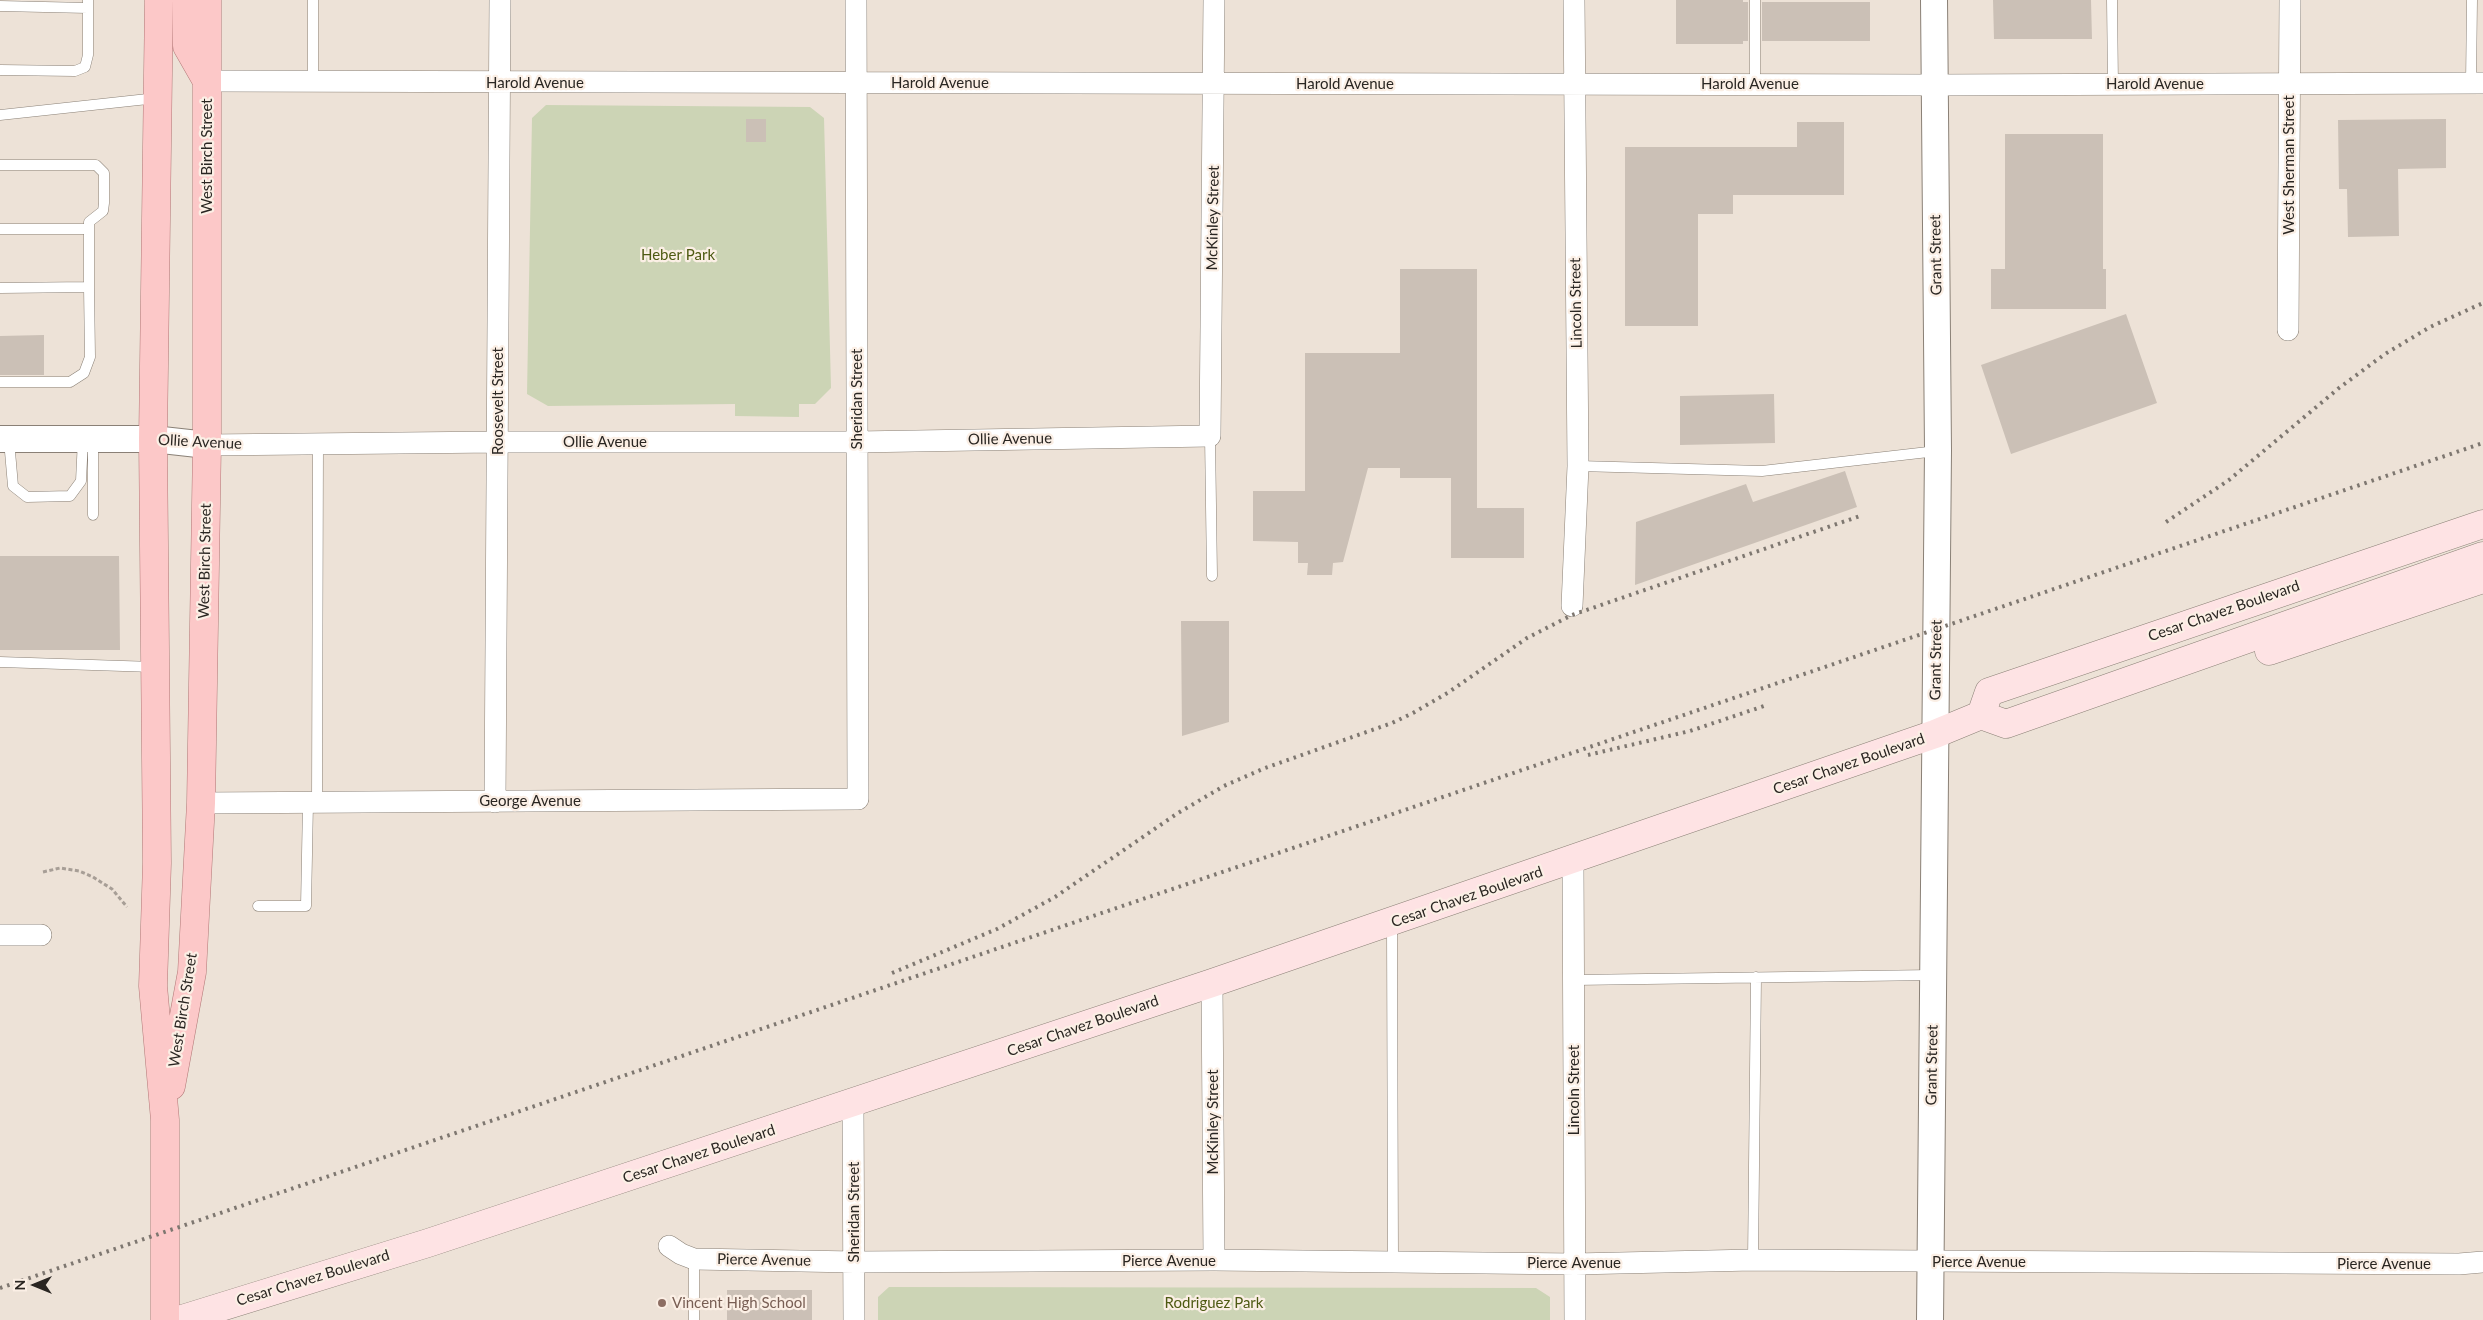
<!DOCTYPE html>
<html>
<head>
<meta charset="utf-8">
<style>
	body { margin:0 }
	#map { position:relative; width:2483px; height:1320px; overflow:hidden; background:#ede2d7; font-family:Lato,sans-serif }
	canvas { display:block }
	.north { position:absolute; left:10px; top:1260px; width:50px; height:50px; -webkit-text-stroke:4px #fbefe5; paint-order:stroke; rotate:270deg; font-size:14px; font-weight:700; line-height:20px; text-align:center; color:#2a2622 }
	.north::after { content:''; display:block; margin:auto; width:18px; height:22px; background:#2a2622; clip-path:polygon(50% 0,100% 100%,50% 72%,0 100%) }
</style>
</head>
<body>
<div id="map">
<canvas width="2483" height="1320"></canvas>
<div class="north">N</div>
</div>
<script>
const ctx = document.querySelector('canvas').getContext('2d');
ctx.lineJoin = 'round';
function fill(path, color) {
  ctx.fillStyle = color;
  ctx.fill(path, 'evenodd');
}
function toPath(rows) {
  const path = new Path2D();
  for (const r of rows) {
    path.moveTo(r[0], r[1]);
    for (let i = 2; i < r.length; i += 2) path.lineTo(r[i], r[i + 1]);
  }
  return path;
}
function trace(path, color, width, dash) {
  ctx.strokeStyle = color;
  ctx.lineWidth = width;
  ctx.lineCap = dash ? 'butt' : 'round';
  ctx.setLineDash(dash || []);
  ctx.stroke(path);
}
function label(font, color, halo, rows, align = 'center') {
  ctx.font = font + ' Lato,sans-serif';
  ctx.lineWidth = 4.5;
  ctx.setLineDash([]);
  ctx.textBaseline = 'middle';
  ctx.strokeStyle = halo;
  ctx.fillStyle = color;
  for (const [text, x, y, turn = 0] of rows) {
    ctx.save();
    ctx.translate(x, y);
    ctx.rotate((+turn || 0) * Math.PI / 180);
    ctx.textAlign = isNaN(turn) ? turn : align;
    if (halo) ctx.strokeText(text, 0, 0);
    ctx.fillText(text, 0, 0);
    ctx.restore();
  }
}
fill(toPath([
	[546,105,810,107,824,118,831,388,815,404,799,404,799,417,735,416,735,404,548,406,527,394,532,118],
	[889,1287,1536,1288,1550,1297,1550,1320,878,1320,878,1297]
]), '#ccd4b5');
fill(toPath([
	[1676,0,1743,0,1743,2,1748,2,1748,41,1743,41,1743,44,1676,44],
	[1993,0,2091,0,2092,39,1994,39],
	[1762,2,1870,2,1870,41,1762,41],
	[746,119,766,119,766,142,746,142],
	[2446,119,2446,168,2398,169,2399,236,2348,237,2347,189,2339,189,2338,120],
	[1797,122,1844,122,1844,195,1733,195,1733,214,1698,214,1698,326,1625,326,1625,147,1797,147],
	[2005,134,2103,134,2103,269,2106,269,2106,309,1991,309,1991,269,2005,269],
	[1400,269,1477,269,1477,508,1524,508,1524,558,1451,558,1451,478,1400,478,1400,468,1368,468,1343,562,1333,563,1332,575,1307,575,1308,563,1298,563,1298,542,1253,541,1253,491,1305,491,1305,353,1400,353],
	[2126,314,2157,403,2011,454,1981,365],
	[44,335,44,375,0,375,0,336],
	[1774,394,1775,443,1680,445,1680,396],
	[1845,471,1857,507,1635,585,1636,522,1746,484,1753,502],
	[0,556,119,556,120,650,0,650],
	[1181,621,1229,621,1229,722,1182,736],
	[727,1290,812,1290,812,1320,727,1320]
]), '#cbc0b6');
const service = toPath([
	[313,0,313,82],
	[1755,0,1755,84],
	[2112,0,2113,84],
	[0,6,88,8,88,0],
	[0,70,75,71,85,67,88,55,88,8],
	[2471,83,2472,0],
	[0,115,157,98],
	[0,165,96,165,104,173,104,203,103,211,89,222,89,287,0,288],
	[0,229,89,229],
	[0,382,70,382,84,373,90,357,89,287],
	[1210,436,1212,576],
	[93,439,93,515],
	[9,440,13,486,27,497,70,496,81,481,83,439],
	[1578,466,1762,471,1937,451],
	[0,662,154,667],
	[317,803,318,444],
	[258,906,306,906,308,803],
	[1392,924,1393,1263],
	[1574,980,1933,975],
	[1753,1260,1756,977],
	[694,1320,694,1259]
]);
const minor = toPath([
	[207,81,1934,85,2483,83],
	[2288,330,2290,0],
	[207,445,498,442,857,442,1210,436,1214,0],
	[1572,606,1578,466,1574,0],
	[495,802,500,0],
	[201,803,858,799,856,0],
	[1573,861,1575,1320],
	[0,935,41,935],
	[1212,983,1214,1260],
	[853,1104,854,1320],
	[669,1246,681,1254,694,1259,854,1262,1214,1260,1575,1264,1753,1260,2459,1264,2483,1262]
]);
const tertiary = toPath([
	[0,439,153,439,207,445],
	[1930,1320,1938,450,1934,0]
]);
const secondary = toPath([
	[2269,651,2483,579],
	[1981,715,1989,692,2483,524],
	[179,1320,428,1243,1212,983,1935,734,1981,715,2006,724,2483,556]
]);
const primary = toPath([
	[159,0,153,439,157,863,153,986,165,1120,165,1320],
	[187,0,187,46,207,81],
	[171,1086,192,972,201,803,207,445,207,0]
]);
trace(service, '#8a8076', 11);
trace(minor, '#8a8076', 22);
trace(tertiary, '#8a8076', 28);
trace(secondary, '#8a8076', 29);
trace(primary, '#b17776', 29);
trace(toPath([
	[43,872,60,868,79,871,93,877,112,889,127,907]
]), '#a79e96', 3, [4, 2.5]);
trace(service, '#fff', 10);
trace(minor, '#fff', 21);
trace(tertiary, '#fff', 26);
trace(secondary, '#fee3e4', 28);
trace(primary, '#fcc8c8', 28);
trace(toPath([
	[2166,522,2229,480,2339,388,2385,354,2430,327,2483,303],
	[1588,755,1690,731,1764,706],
	[892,973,997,929,1055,897,1178,813,1224,786,1265,768,1392,723,1413,713,1449,692,1527,638,1572,615,1863,515],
	[0,1288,2483,443]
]), '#7e7770', 4, [2.5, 5]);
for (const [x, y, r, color] of [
	[662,1303,5,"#8d6e63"]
]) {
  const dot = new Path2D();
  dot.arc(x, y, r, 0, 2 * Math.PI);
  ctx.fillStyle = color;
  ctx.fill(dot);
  trace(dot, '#fbefe5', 2);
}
label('15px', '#2a2622', '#fbefe5', [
	["Harold Avenue",535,83],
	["Harold Avenue",940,83],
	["Harold Avenue",1345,84],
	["Harold Avenue",1750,84],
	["Harold Avenue",2155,84],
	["West Birch Street",207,156,-90],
	["West Sherman Street",2289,165,-90],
	["McKinley Street",1213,218,-89],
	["Grant Street",1936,255,-91],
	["Lincoln Street",1576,303,-91],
	["Sheridan Street",857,399,-90],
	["Roosevelt Street",498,401,-90],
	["Ollie Avenue",1010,439,-1],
	["Ollie Avenue",200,442,3],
	["Ollie Avenue",605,442],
	["West Birch Street",205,561,-89],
	["Cesar Chavez Boulevard",2224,611,-19],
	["Grant Street",1936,660,-89],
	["Cesar Chavez Boulevard",1849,764,-19],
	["George Avenue",530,801],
	["Cesar Chavez Boulevard",1467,897,-19],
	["West Birch Street",183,1010,-81],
	["Cesar Chavez Boulevard",1083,1026,-19],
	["Grant Street",1932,1065,-89],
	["Lincoln Street",1574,1090,-90],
	["McKinley Street",1213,1122,-90],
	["Cesar Chavez Boulevard",699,1154,-18],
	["Sheridan Street",854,1212,-90],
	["Pierce Avenue",764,1260,1],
	["Pierce Avenue",1169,1261],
	["Pierce Avenue",1979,1262],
	["Pierce Avenue",1574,1263],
	["Pierce Avenue",2384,1264],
	["Cesar Chavez Boulevard",313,1278,-17]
]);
label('15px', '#4e5a13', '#fbefe5', [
	["Heber Park",678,255],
	["Rodriguez Park",1214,1303]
]);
label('15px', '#785e54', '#fbefe5', [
	["Vincent High School",672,1303]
], 'left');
</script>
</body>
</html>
